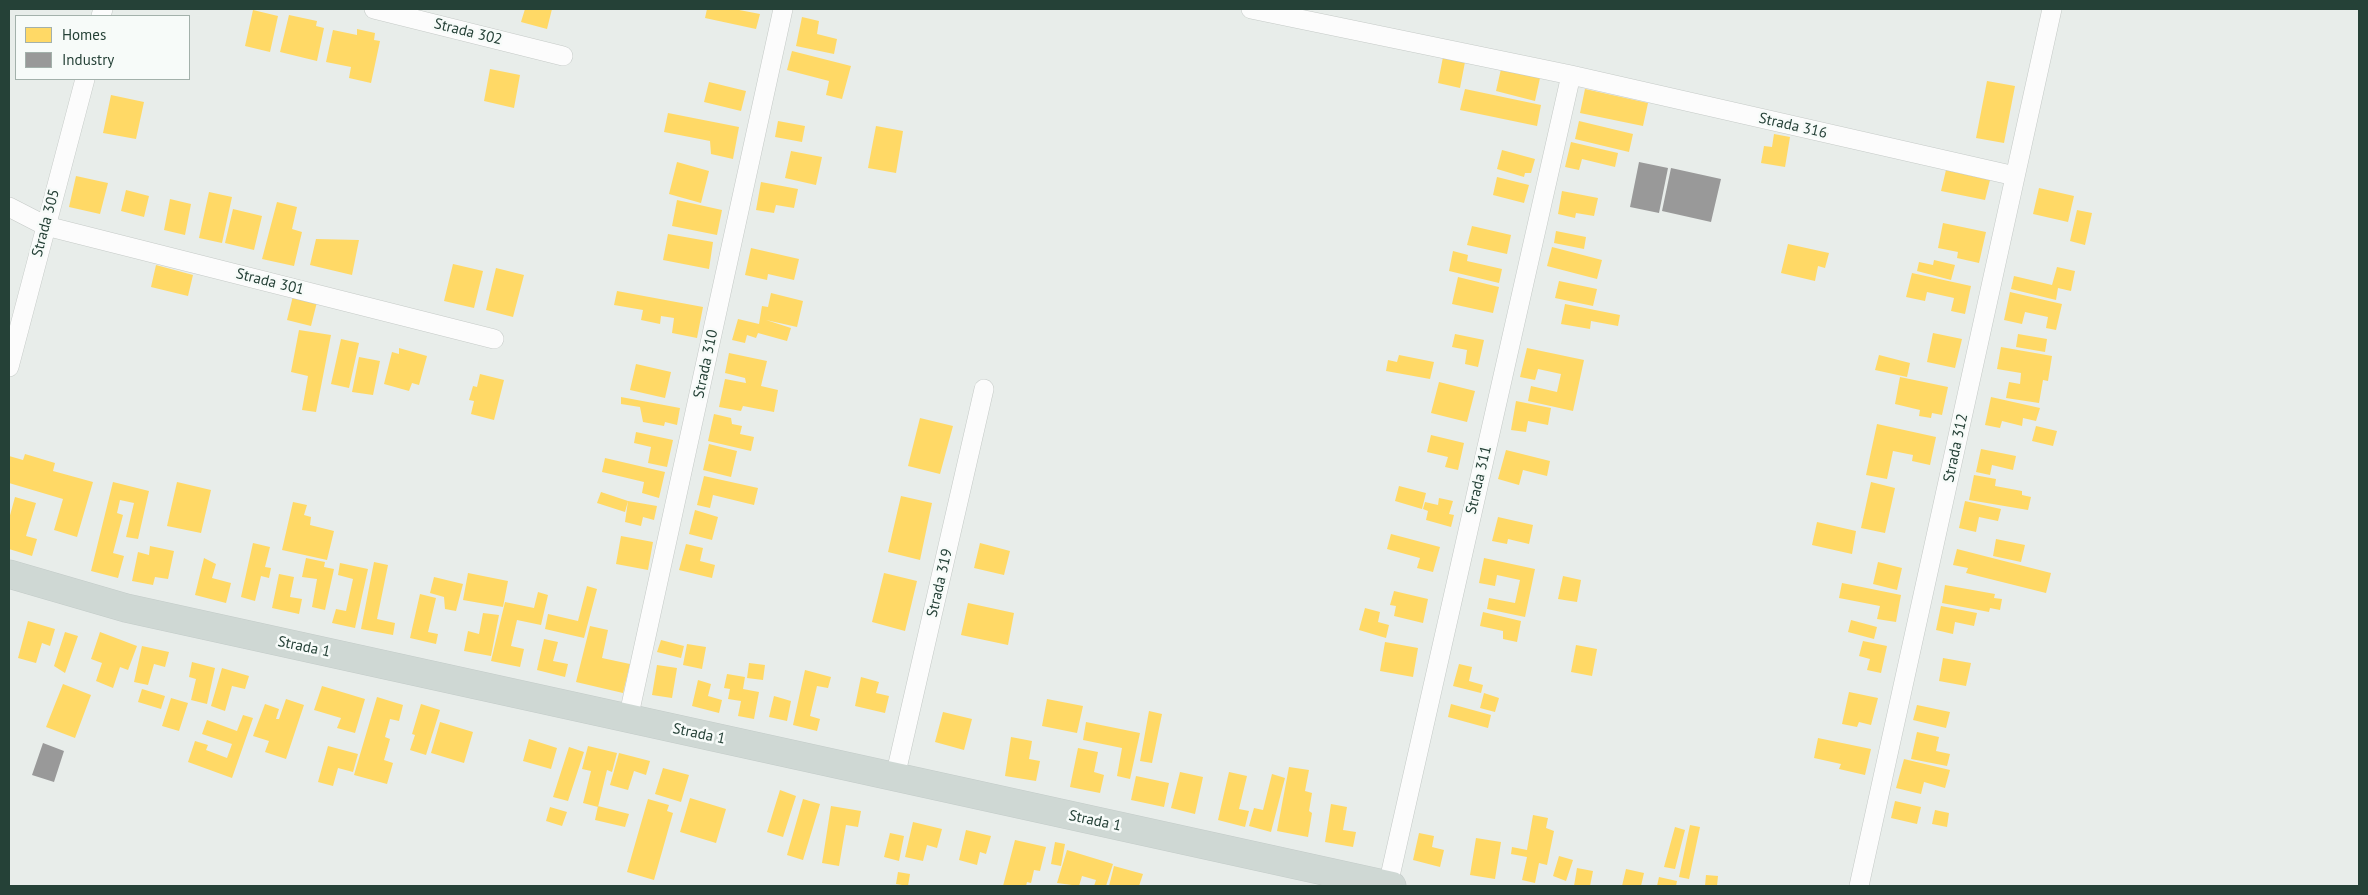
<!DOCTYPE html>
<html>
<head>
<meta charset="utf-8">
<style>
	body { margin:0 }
	#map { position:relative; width:2368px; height:895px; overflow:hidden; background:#e8edea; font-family:"PT Sans",sans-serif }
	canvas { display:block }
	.frame { position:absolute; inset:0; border:10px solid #254137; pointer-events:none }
	.legend { position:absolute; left:15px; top:15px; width:175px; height:65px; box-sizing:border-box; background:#f7fbf9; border:1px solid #a3b1ab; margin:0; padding:6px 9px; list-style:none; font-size:15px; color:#254137 }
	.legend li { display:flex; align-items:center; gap:10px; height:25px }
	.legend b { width:25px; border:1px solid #a3b1ab }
</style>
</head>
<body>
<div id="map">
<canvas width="2368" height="895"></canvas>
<div class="frame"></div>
<ul class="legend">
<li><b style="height:14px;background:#ffd966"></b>Homes</li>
<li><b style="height:14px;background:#999"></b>Industry</li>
</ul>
</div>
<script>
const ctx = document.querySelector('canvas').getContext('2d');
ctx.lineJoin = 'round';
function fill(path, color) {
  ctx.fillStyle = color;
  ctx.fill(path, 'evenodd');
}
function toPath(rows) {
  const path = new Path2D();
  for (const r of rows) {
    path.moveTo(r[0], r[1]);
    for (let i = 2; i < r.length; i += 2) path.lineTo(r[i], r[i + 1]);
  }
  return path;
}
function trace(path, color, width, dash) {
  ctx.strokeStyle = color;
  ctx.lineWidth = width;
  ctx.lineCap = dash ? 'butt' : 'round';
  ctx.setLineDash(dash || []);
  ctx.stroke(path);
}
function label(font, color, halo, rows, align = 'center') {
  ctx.font = font + ' "PT Sans",sans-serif';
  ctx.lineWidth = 5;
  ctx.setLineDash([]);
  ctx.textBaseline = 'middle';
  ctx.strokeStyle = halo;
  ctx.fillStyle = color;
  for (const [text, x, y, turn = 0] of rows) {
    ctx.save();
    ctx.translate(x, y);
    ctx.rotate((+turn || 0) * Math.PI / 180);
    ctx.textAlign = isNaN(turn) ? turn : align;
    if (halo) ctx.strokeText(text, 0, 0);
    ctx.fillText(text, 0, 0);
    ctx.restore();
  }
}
fill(toPath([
	[525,9,552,9,547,29,521,22],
	[707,9,734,9,760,14,756,29,705,18],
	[253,10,278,16,270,52,245,46],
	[289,15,317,21,316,26,324,28,317,61,280,52],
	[802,17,819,21,817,34,837,39,834,54,796,46],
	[357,29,375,33,374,40,380,41,371,83,349,78,351,67,326,62,333,30,357,35],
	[792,51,851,66,842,99,826,95,829,81,787,70],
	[1443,57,1465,62,1460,88,1438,83],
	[490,69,520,75,514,108,484,101],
	[1501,69,1540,78,1535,101,1496,91],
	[1987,81,2015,86,2004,143,1976,138],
	[709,82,746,91,741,111,704,102],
	[1465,89,1541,105,1537,126,1460,110],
	[1585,89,1648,103,1643,126,1580,113],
	[111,95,144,102,136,139,103,133],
	[668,113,739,127,733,159,711,154,710,141,664,132],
	[778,121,805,126,802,142,775,137],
	[1579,121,1633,134,1629,152,1575,139],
	[876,126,903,131,896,173,868,168],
	[1774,134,1790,137,1785,167,1761,163,1764,146,1772,147],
	[1571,142,1618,153,1615,167,1582,159,1579,170,1565,167],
	[1502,150,1535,159,1531,173,1525,173,1524,177,1497,169],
	[791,151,822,157,816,185,785,178],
	[677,162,709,171,701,203,669,194],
	[1946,170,1990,180,1985,200,1941,191],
	[76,176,108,183,100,214,69,207],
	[1497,177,1529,185,1524,203,1493,195],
	[761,182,798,189,794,208,776,205,774,213,756,210],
	[2039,188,2074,196,2068,222,2033,214],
	[126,190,149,196,144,217,121,211],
	[1562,191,1598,198,1594,216,1576,213,1575,218,1558,214],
	[209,192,232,197,222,243,199,238],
	[170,199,191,204,185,235,164,230],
	[677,200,722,210,717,235,672,226],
	[277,202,297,207,292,229,302,232,294,266,262,259],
	[233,209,262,216,254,250,225,243],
	[2077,210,2092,213,2085,245,2070,241],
	[1943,223,1986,232,1979,263,1957,258,1958,252,1938,248],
	[1472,226,1511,235,1507,254,1467,245],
	[1556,231,1586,237,1584,249,1554,243],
	[668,234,713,242,709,269,663,260],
	[316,239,359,240,352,275,310,265],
	[1788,244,1829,253,1825,268,1818,266,1815,281,1781,273],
	[1552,247,1602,260,1597,279,1547,266],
	[751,248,799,259,794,280,768,274,767,280,745,275],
	[1453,251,1468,255,1467,261,1502,269,1499,283,1449,271],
	[1934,260,1955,265,1951,280,1917,271,1919,262,1933,265],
	[453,264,483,271,474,308,444,301],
	[156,265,193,275,188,296,151,287],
	[2057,267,2075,271,2071,291,2058,288,2056,300,2011,289,2014,276,2052,285],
	[496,268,524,275,513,317,486,310],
	[1912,273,1971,286,1965,314,1951,311,1954,298,1927,292,1925,301,1906,297],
	[1458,277,1499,287,1493,313,1452,304],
	[1559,281,1597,289,1593,306,1555,298],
	[617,291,703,307,697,338,672,333,674,318,661,316,660,324,641,320,643,310,614,305],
	[2010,292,2062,304,2056,330,2046,328,2048,317,2025,312,2022,324,2004,320],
	[771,293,803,301,797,327,766,320,791,328,787,341,758,333,756,338,747,335,745,343,732,340,738,319,759,324,762,306,768,307],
	[293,296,317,302,311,326,287,320],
	[1565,304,1620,315,1618,326,1591,321,1590,329,1561,324],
	[299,330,331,335,316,412,302,410,308,376,291,372],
	[1933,333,1962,339,1955,368,1927,362],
	[1455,334,1484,340,1478,367,1465,364,1467,350,1452,347],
	[2018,334,2047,339,2045,352,2016,347],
	[341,339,359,343,349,388,331,384],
	[2001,347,2052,356,2048,381,2043,380,2039,403,2006,398,2009,382,2020,384,2021,373,1997,369],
	[399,348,427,356,419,385,412,383,409,391,384,384,392,352,399,354],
	[1527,348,1584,360,1573,411,1528,401,1531,386,1557,392,1561,374,1538,369,1535,380,1520,377],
	[729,353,767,361,761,386,778,390,774,412,743,406,741,411,719,407,725,379,746,383,745,378,725,373],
	[1399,355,1434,362,1430,379,1386,371,1388,360,1397,362],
	[1879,355,1910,363,1907,377,1875,370],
	[359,357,380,361,373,395,352,392],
	[636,364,671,372,665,398,630,390],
	[480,374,504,380,494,420,471,414,474,401,469,400,473,386,477,387],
	[1900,377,1948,387,1942,415,1932,413,1931,418,1919,416,1920,410,1895,404],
	[1439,382,1475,391,1467,422,1431,413],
	[621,397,680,408,677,425,665,422,664,426,643,422,640,407,621,404],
	[1991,397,2040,408,2036,421,2023,418,2022,426,2002,421,2000,428,1985,425],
	[1516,401,1551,408,1548,425,1528,421,1526,432,1511,430],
	[714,414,731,418,732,424,742,426,740,434,754,437,751,451,708,441],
	[920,418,953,426,940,474,908,466],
	[1877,424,1936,437,1930,465,1912,461,1913,455,1893,451,1887,479,1866,475],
	[2036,426,2057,431,2053,446,2032,441],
	[636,432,673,440,667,467,648,463,651,447,634,443],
	[1431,435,1464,443,1458,470,1445,467,1448,457,1427,452],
	[709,444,737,451,731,477,703,470],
	[1981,449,2016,456,2013,470,1992,465,1990,475,1976,472],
	[1506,450,1550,461,1547,476,1523,470,1519,485,1498,479],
	[25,454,55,463,53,471,93,482,77,537,54,530,63,499,9,483,9,456,23,460],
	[605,458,665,472,659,498,642,493,644,482,602,472],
	[1974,475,1996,479,1995,486,2022,491,2022,495,2031,497,2028,510,1969,500],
	[704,476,758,488,754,505,713,495,710,508,697,505],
	[113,482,149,491,138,539,126,537,134,503,120,500,117,513,123,515,113,553,124,556,118,578,91,571],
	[177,482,211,490,201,533,167,526],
	[1871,482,1895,488,1885,533,1861,528],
	[1399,486,1426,493,1422,509,1395,501],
	[601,492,628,501,625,512,597,503],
	[901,496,932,503,920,560,888,552],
	[15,497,36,503,26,536,37,539,32,556,9,549,9,519],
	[1439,498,1453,501,1449,514,1454,515,1451,527,1426,520,1428,511,1423,509,1425,502,1438,505],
	[628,501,657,506,654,520,643,517,641,526,625,522],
	[1965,501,2001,509,1998,521,1979,517,1976,532,1959,528],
	[293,502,307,505,304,515,311,517,310,525,334,531,327,560,282,550],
	[695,510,718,517,712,540,689,534],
	[1498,517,1533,525,1529,544,1508,539,1507,544,1492,541],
	[1817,522,1856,531,1852,554,1812,545],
	[1391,534,1440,547,1433,572,1417,568,1420,558,1387,549],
	[621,536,653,542,648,570,616,564],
	[1996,539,2025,545,2021,562,1993,556],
	[253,543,270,547,265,567,271,568,269,578,261,576,255,601,241,597],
	[980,543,1010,551,1004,575,974,568],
	[686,544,703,548,700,561,715,565,712,578,679,570],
	[150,546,174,551,168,579,155,577,153,585,132,581,138,552,149,555],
	[1957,549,2051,573,2046,593,1966,573,1968,568,1953,565],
	[204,558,216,564,212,578,231,583,226,603,195,595],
	[306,558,325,562,324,567,334,569,325,610,312,607,317,579,302,577],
	[1484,558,1535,569,1525,617,1487,609,1489,598,1515,603,1520,580,1497,575,1495,586,1479,583],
	[374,562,388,565,377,619,395,623,393,635,361,629],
	[1878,562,1902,568,1897,590,1873,584],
	[340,563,368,569,355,628,332,623,336,609,346,611,353,579,338,575],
	[468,573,508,581,503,607,463,600],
	[884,573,917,581,905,631,872,622],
	[279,574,294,577,290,597,302,599,299,614,272,608],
	[1563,576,1581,580,1577,602,1558,599],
	[434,577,463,584,456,611,445,609,444,597,430,593],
	[1842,583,1901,595,1896,622,1877,619,1880,606,1839,598],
	[1945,585,1995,594,1994,598,2002,599,2000,610,1990,608,1989,612,1942,603],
	[587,586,597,589,584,638,545,629,548,614,578,621],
	[1394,591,1428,599,1423,623,1394,616,1396,606,1390,605],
	[538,592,548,595,541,625,517,620,511,646,524,649,520,667,491,661,505,602,534,608],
	[420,594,436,598,428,632,438,634,436,644,410,638],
	[968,603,1014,613,1008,645,961,635],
	[1941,606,1977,613,1974,626,1955,622,1953,634,1936,630],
	[1365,608,1380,612,1378,622,1389,625,1386,638,1359,630],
	[1483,612,1521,621,1517,642,1503,639,1503,631,1480,626],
	[483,613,499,615,491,656,464,651,468,631,479,634],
	[1851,620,1877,627,1874,639,1848,632],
	[28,621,55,629,50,646,42,643,36,663,18,658],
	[590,626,608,630,602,658,630,664,623,693,576,682],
	[65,632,78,636,65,673,54,666],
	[100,632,137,646,128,670,120,667,113,688,96,681,102,663,91,659],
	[544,639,558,642,553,661,568,664,565,677,537,670],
	[661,640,684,646,681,658,657,652],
	[1863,641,1887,646,1881,673,1867,670,1870,659,1859,656],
	[1385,642,1418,648,1413,677,1380,671],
	[687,644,706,647,702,669,683,665],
	[1576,645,1597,649,1592,676,1571,672],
	[142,646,169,652,165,667,154,664,148,685,134,682],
	[1943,658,1971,663,1966,686,1939,681],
	[192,662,215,668,207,704,191,700,196,679,189,677],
	[749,663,765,665,763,680,747,678],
	[1459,664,1472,667,1469,681,1483,685,1481,693,1453,686],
	[657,665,677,668,672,698,652,695],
	[222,668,249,676,245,689,232,686,225,711,211,706],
	[805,670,831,677,828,688,817,686,810,716,820,719,817,731,793,725],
	[727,674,745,677,743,689,759,692,754,719,738,716,741,701,728,699,730,689,724,688],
	[861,677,879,682,876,693,889,696,885,713,855,706],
	[698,680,711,684,708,696,722,700,719,713,692,706],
	[63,684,91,695,75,738,46,727],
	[322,686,365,699,355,733,337,728,341,718,314,710],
	[142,689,165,696,161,709,138,702],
	[1849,692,1878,698,1871,725,1859,722,1857,727,1842,724],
	[1484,693,1499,698,1495,712,1480,708],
	[774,696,791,701,787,721,769,717],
	[377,697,403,705,399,721,390,719,385,737,390,739,384,760,393,763,387,784,354,775],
	[171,698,188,703,179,731,162,726],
	[286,699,304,705,286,759,265,752,269,741,253,736,265,704,279,709,276,719,279,719],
	[1047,699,1083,706,1077,733,1042,726],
	[421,704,440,710,426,755,410,750,415,735,412,734],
	[1451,704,1491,715,1488,728,1448,717],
	[1917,705,1950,712,1946,728,1913,720],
	[1149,711,1162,714,1152,763,1140,761],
	[943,712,972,719,964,750,935,742],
	[243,715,253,718,232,778,188,762,195,741,208,745,206,750,227,758,232,744,202,734,207,720,237,731],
	[440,722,473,732,464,763,431,753],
	[1086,722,1140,733,1130,779,1117,776,1122,748,1083,740],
	[1917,732,1939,737,1936,751,1950,754,1947,766,1911,759],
	[1011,737,1032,741,1029,759,1040,761,1036,781,1005,776],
	[1818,738,1871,749,1865,775,1839,769,1841,764,1814,758],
	[529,739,557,748,551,769,523,761],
	[328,746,358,754,353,772,338,768,333,786,318,782],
	[588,746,617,753,612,772,607,770,598,807,583,803,591,771,582,769],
	[569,747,584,752,568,801,553,797],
	[1078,748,1098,752,1094,772,1104,775,1100,793,1070,787],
	[619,753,650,761,646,775,634,771,628,790,610,785],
	[1904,759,1950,770,1945,788,1924,782,1921,794,1896,788],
	[1289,767,1309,770,1305,791,1312,793,1309,811,1312,813,1308,837,1277,831],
	[663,768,689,775,681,802,655,794],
	[1180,772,1203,777,1195,814,1171,808],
	[1229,772,1247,776,1239,809,1249,811,1245,827,1218,820],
	[1272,774,1285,778,1271,832,1249,826,1254,808,1263,810],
	[1136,776,1169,783,1164,807,1131,800],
	[780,790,796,796,783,837,767,832],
	[690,798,726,809,716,843,680,832],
	[648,799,669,805,667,811,673,813,654,880,627,872],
	[803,799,820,804,803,860,787,855],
	[1895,801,1921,807,1917,824,1891,818],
	[1331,804,1347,807,1343,830,1356,832,1353,847,1325,842],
	[598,806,629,814,625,827,595,820],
	[831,806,861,811,858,827,846,825,839,866,822,863],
	[550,807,567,812,562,826,546,821],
	[1935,810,1949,813,1947,827,1932,824],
	[1533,815,1548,818,1546,828,1554,831,1547,865,1539,863,1535,883,1522,880,1527,857,1511,854,1512,847,1527,850],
	[913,822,942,829,937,848,927,845,923,861,905,857],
	[1690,825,1700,827,1689,879,1679,877],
	[1675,827,1685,830,1675,869,1664,867],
	[966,830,991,836,986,854,980,852,977,865,959,860],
	[890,833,904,836,899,861,884,857],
	[1419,833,1434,836,1432,847,1444,850,1440,867,1413,860],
	[1476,838,1501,842,1495,879,1470,875],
	[1015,840,1046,847,1040,871,1034,870,1031,883,1027,882,1026,886,1003,886],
	[1055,842,1065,844,1061,866,1051,864],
	[1067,850,1113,864,1106,886,1094,886,1096,880,1082,876,1079,886,1057,883],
	[1559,856,1573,860,1566,881,1553,876],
	[1114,866,1143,874,1139,886,1109,886],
	[1577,868,1593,871,1590,886,1574,886],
	[1626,869,1644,873,1641,886,1622,886],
	[898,872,910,874,908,886,896,884],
	[1706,875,1718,876,1717,886,1705,886],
	[1659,877,1677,881,1676,886,1657,886]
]), '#ffd966');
fill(toPath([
	[1639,162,1668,168,1659,213,1630,207],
	[1671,168,1721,179,1711,222,1662,211],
	[43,743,64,751,54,782,32,775]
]), '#999');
const street = toPath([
	[374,9,563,56],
	[1251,9,1571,75,2015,176],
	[101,16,103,9],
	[9,207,46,226,494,339],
	[9,367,85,79],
	[628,719,783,9],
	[895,777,984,389],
	[1388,885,1571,75],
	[1859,886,2052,9]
]);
const primary = toPath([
	[9,574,126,608,1392,886]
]);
trace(street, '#c5cac7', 20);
trace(primary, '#c3cbc8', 29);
trace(street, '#fcfcfc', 19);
trace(primary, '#cfd8d4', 28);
label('15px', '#254137', '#f7fbf9', [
	["Strada 302",468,32,14],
	["Strada 316",1793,126,13],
	["Strada 305",46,223,-75],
	["Strada 301",270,282,14],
	["Strada 310",706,364,-78],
	["Strada 312",1956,448,-78],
	["Strada 311",1479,480,-77],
	["Strada 319",940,583,-77],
	["Strada 1",304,647,12],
	["Strada 1",699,734,12],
	["Strada 1",1095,821,12]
]);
</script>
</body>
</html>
